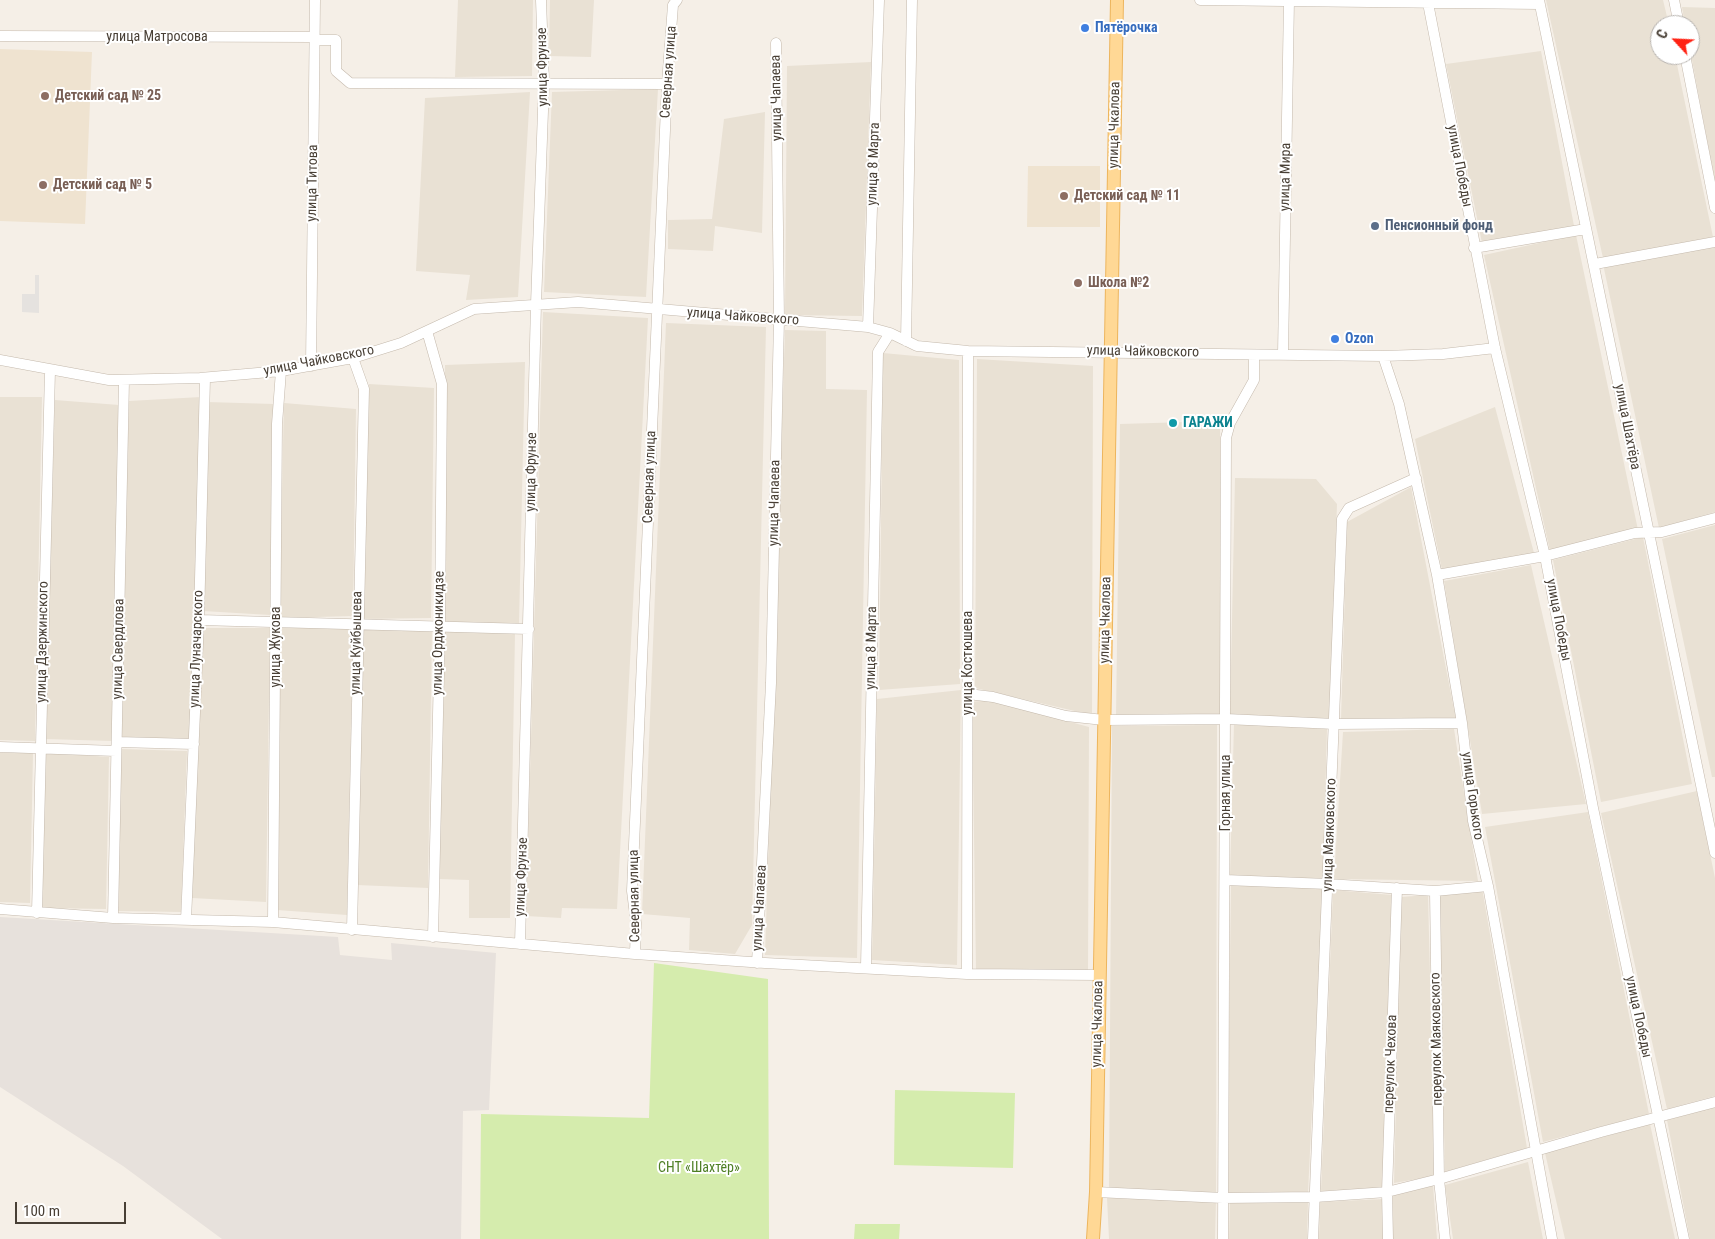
<!DOCTYPE html>
<html>
<head>
<meta charset="utf-8">
<style>
	body { margin:0 }
	#map { position:relative; width:1715px; height:1239px; overflow:hidden; background:#f5efe7; font-family:"Roboto Condensed",sans-serif }
	canvas { display:block }
	.north { position:absolute; left:1650px; top:15px; width:50px; height:50px; box-sizing:border-box; background:#fff; border:1px solid #b6b2ae; border-radius:50%; rotate:295deg; font-size:14px; font-weight:700; line-height:20px; text-align:center; color:#483f35 }
	.north::after { content:''; display:block; margin:auto; width:18px; height:22px; background:#ff2213; clip-path:polygon(50% 0,100% 100%,50% 72%,0 100%) }
	.scale { position:absolute; left:15px; top:1202px; width:111px; height:22px; box-sizing:border-box; border:2px solid #483f35; border-top:0; padding-left:6px; font-size:15px; line-height:18px; white-space:nowrap; color:#483f35; -webkit-text-stroke:4px #fff; paint-order:stroke }
</style>
</head>
<body>
<div id="map">
<canvas width="1715" height="1239"></canvas>
<div class="north">С</div>
<div class="scale">100 m</div>
</div>
<script>
const ctx = document.querySelector('canvas').getContext('2d');
ctx.lineJoin = 'round';
function fill(path, color) {
  ctx.fillStyle = color;
  ctx.fill(path, 'evenodd');
}
function toPath(rows) {
  const path = new Path2D();
  for (const r of rows) {
    path.moveTo(r[0], r[1]);
    for (let i = 2; i < r.length; i += 2) path.lineTo(r[i], r[i + 1]);
  }
  return path;
}
function trace(path, color, width, dash) {
  ctx.strokeStyle = color;
  ctx.lineWidth = width;
  ctx.lineCap = dash ? 'butt' : 'round';
  ctx.setLineDash(dash || []);
  ctx.stroke(path);
}
function label(font, color, halo, rows, align = 'center') {
  ctx.font = font + ' "Roboto Condensed",sans-serif';
  ctx.lineWidth = 4;
  ctx.setLineDash([]);
  ctx.textBaseline = 'middle';
  ctx.strokeStyle = halo;
  ctx.fillStyle = color;
  for (const [text, x, y, turn = 0] of rows) {
    ctx.save();
    ctx.translate(x, y);
    ctx.rotate((+turn || 0) * Math.PI / 180);
    ctx.textAlign = isNaN(turn) ? turn : align;
    if (halo) ctx.strokeText(text, 0, 0);
    ctx.fillText(text, 0, 0);
    ctx.restore();
  }
}
fill(toPath([
	[458,0,533,0,532,76,455,77],
	[550,0,594,0,591,57,549,56],
	[1546,0,1663,0,1669,25,1660,25,1660,55,1675,55,1713,237,1603,258],
	[1682,7,1715,8,1715,183,1690,49,1690,25,1685,25],
	[1541,51,1574,226,1482,243,1446,64],
	[871,62,862,316,785,315,787,66],
	[658,89,646,297,544,292,552,92],
	[530,92,518,297,466,300,470,275,416,271,425,98],
	[765,112,762,233,715,226,713,251,668,249,668,220,712,219,724,119],
	[1576,235,1638,530,1550,551,1484,255],
	[1715,247,1715,512,1659,528,1603,264],
	[543,312,648,318,617,909,562,908,561,918,526,916],
	[666,323,766,327,752,925,735,954,689,950,690,918,642,914],
	[785,330,826,331,826,389,867,390,857,958,765,955],
	[883,353,959,360,960,684,879,690],
	[977,359,1093,366,1092,715,975,688],
	[525,362,519,624,444,622,445,365],
	[369,384,434,388,431,618,360,619],
	[0,397,42,397,35,741,0,740],
	[201,397,190,740,120,739,129,401],
	[55,400,119,405,112,741,45,739],
	[207,402,274,404,270,615,203,611],
	[284,403,356,409,353,616,279,618],
	[1495,407,1534,553,1442,570,1415,439],
	[1220,421,1220,715,1116,716,1120,424],
	[1235,478,1316,479,1337,504,1330,719,1230,714],
	[1411,487,1456,720,1341,719,1347,522],
	[1715,525,1715,777,1712,777,1662,539],
	[1643,537,1692,784,1601,802,1553,560],
	[1531,565,1586,804,1482,814,1444,581],
	[362,627,432,630,428,888,357,885],
	[200,628,270,628,266,902,192,898],
	[280,628,353,628,347,915,277,910],
	[443,630,515,633,510,918,469,918,469,880,439,879],
	[961,690,957,965,872,960,877,699],
	[989,700,1089,727,1088,971,976,970,972,702],
	[1234,724,1327,729,1323,880,1230,876],
	[1217,725,1216,1194,1109,1188,1112,726],
	[1454,729,1478,881,1334,879,1343,732],
	[121,749,187,751,181,912,118,911],
	[43,752,109,757,106,909,42,908],
	[0,753,33,753,30,903,0,902],
	[1697,791,1715,878,1715,1096,1667,1109,1601,813],
	[1588,812,1649,1114,1543,1142,1485,827],
	[1231,883,1323,888,1308,1192,1227,1193],
	[1482,888,1527,1148,1445,1172,1438,896],
	[1333,890,1392,895,1383,1189,1321,1191],
	[1428,895,1435,1176,1394,1183,1401,897],
	[1715,1107,1715,1239,1690,1239,1667,1120],
	[1650,1124,1675,1239,1565,1239,1545,1153],
	[1528,1162,1543,1239,1453,1239,1445,1185],
	[1433,1185,1437,1239,1393,1239,1393,1195],
	[1107,1198,1216,1201,1215,1239,1109,1239],
	[1383,1199,1384,1239,1319,1239,1320,1202],
	[1230,1202,1308,1202,1307,1239,1229,1239]
]), '#e9e1d4');
fill(toPath([
	[0,917,338,937,340,955,392,960,391,943,496,953,489,1110,463,1111,461,1239,222,1239,123,1166,0,1087]
]), '#e7e1dc');
fill(toPath([
	[0,49,92,52,85,224,0,221],
	[1028,166,1100,166,1100,227,1027,227]
]), '#efe3d0');
fill(toPath([
	[654,963,768,979,769,1239,480,1239,481,1114,649,1118],
	[895,1090,1015,1093,1013,1168,894,1165],
	[855,1224,900,1224,899,1239,854,1239]
]), '#d5ecad');
fill(toPath([
	[35,275,39,275,39,313,22,312,22,294,35,294]
]), '#e5e2df');
const minor = toPath([
	[1200,0,1539,4],
	[1539,0,1715,853],
	[1674,0,1679,25],
	[1428,3,1495,348,1545,556,1593,808,1684,1239],
	[0,36,315,37],
	[315,40,336,40,336,71,350,83,667,84],
	[1685,55,1715,208],
	[1474,248,1586,229],
	[1595,264,1715,242],
	[868,327,879,0],
	[427,331,442,384,440,626,433,937],
	[906,341,912,0],
	[1283,354,1289,0],
	[1383,356,1399,404,1437,575,1462,723,1473,821,1488,886,1552,1239],
	[0,360,109,380,200,378,281,371,353,358,401,343,474,309,578,302,868,327,890,333,917,346,968,351,1383,356,1443,354,1495,348],
	[311,366,315,0],
	[1437,575,1545,556,1635,533,1662,532,1715,518],
	[199,620,529,629],
	[968,694,993,697,1066,716,1104,720,1226,719,1335,724,1462,723],
	[117,742,194,744],
	[0,747,116,751],
	[1225,880,1328,884,1435,891],
	[0,909,113,918,273,922,635,954,765,963,967,974,1099,975],
	[37,913,50,370],
	[113,918,124,380],
	[186,920,199,620,205,378],
	[273,922,277,424,281,371],
	[352,930,364,389,353,358],
	[520,944,536,304,544,83,541,0],
	[635,954,636,923,632,891,667,84,673,5,677,0],
	[757,963,771,683,779,320,776,43],
	[866,967,878,352,890,333],
	[967,974,968,351],
	[1096,1192,1223,1198,1315,1197,1387,1192,1439,1179,1601,1132,1715,1102],
	[1223,1239,1226,438,1230,423,1254,380,1254,355],
	[1313,1239,1342,519,1349,508,1416,478],
	[1388,1239,1387,1192,1397,888],
	[1445,1239,1439,1179,1435,891,1488,886]
]);
const major = toPath([
	[1093,1239,1096,1192,1117,0]
]);
trace(minor, '#c4b9ac', 11);
trace(major, '#edb55d', 14);
trace(minor, '#fff', 10);
trace(major, '#ffd895', 12);
for (const [x, y, r, color] of [
	[1085,28,5,"#3f7fe0"],
	[45,96,5,"#8d6e63"],
	[43,185,5,"#8d6e63"],
	[1064,196,5,"#8d6e63"],
	[1375,226,5,"#5c6f8a"],
	[1078,283,5,"#8d6e63"],
	[1335,339,5,"#3f7fe0"],
	[1173,423,5,"#0f9aa8"]
]) {
  const dot = new Path2D();
  dot.arc(x, y, r, 0, 2 * Math.PI);
  ctx.fillStyle = color;
  ctx.fill(dot);
  trace(dot, '#fff', 2);
}
label('bold 14px', '#366cbe', '#fff', [
	["Пятёрочка",1095,28],
	["Ozon",1345,339]
], 'left');
label('14px', '#483f35', '#fff', [
	["улица Матросова",157,37],
	["улица Фрунзе",543,67,-91],
	["Северная улица",669,72,-86],
	["улица Чапаева",777,98,-91],
	["улица Чкалова",1115,125,-89],
	["улица 8 Марта",874,164,-88],
	["улица Победы",1459,166,79],
	["улица Мира",1286,177,-89],
	["улица Титова",313,183,-89],
	["улица Чайковского",743,317,4],
	["улица Чайковского",1143,352,1],
	["улица Чайковского",319,361,-11],
	["улица Шахтёра",1627,427,79],
	["улица Фрунзе",532,472,-89],
	["Северная улица",650,477,-88],
	["улица Чапаева",775,503,-89],
	["улица Чкалова",1106,620,-89],
	["улица Победы",1558,620,79],
	["улица Орджоникидзе",439,633,-89],
	["улица Дзержинского",43,642,-89],
	["улица Куйбышева",357,643,-89],
	["улица Жукова",276,647,-90],
	["улица 8 Марта",872,648,-89],
	["улица Свердлова",119,649,-89],
	["улица Луначарского",197,649,-88],
	["улица Костюшева",968,663,-90],
	["Горная улица",1226,793,-90],
	["улица Горького",1472,796,82],
	["улица Маяковского",1330,835,-88],
	["улица Фрунзе",522,877,-88],
	["Северная улица",635,896,-91],
	["улица Чапаева",760,908,-87],
	["улица Победы",1638,1017,78],
	["улица Чкалова",1098,1024,-89],
	["переулок Маяковского",1437,1039,-91],
	["переулок Чехова",1391,1064,-88]
]);
label('bold 14px', '#785e54', '#fff', [
	["Детский сад № 25",55,96],
	["Детский сад № 5",53,185],
	["Детский сад № 11",1074,196],
	["Школа №2",1088,283]
], 'left');
label('bold 14px', '#4e5e75', '#fff', [
	["Пенсионный фонд",1385,226]
], 'left');
label('bold 14px', '#0d838f', '#fff', [
	["ГАРАЖИ",1183,423]
], 'left');
label('14px', '#4e7f24', '#fff', [
	["СНТ «Шахтёр»",699,1168]
]);
</script>
</body>
</html>
